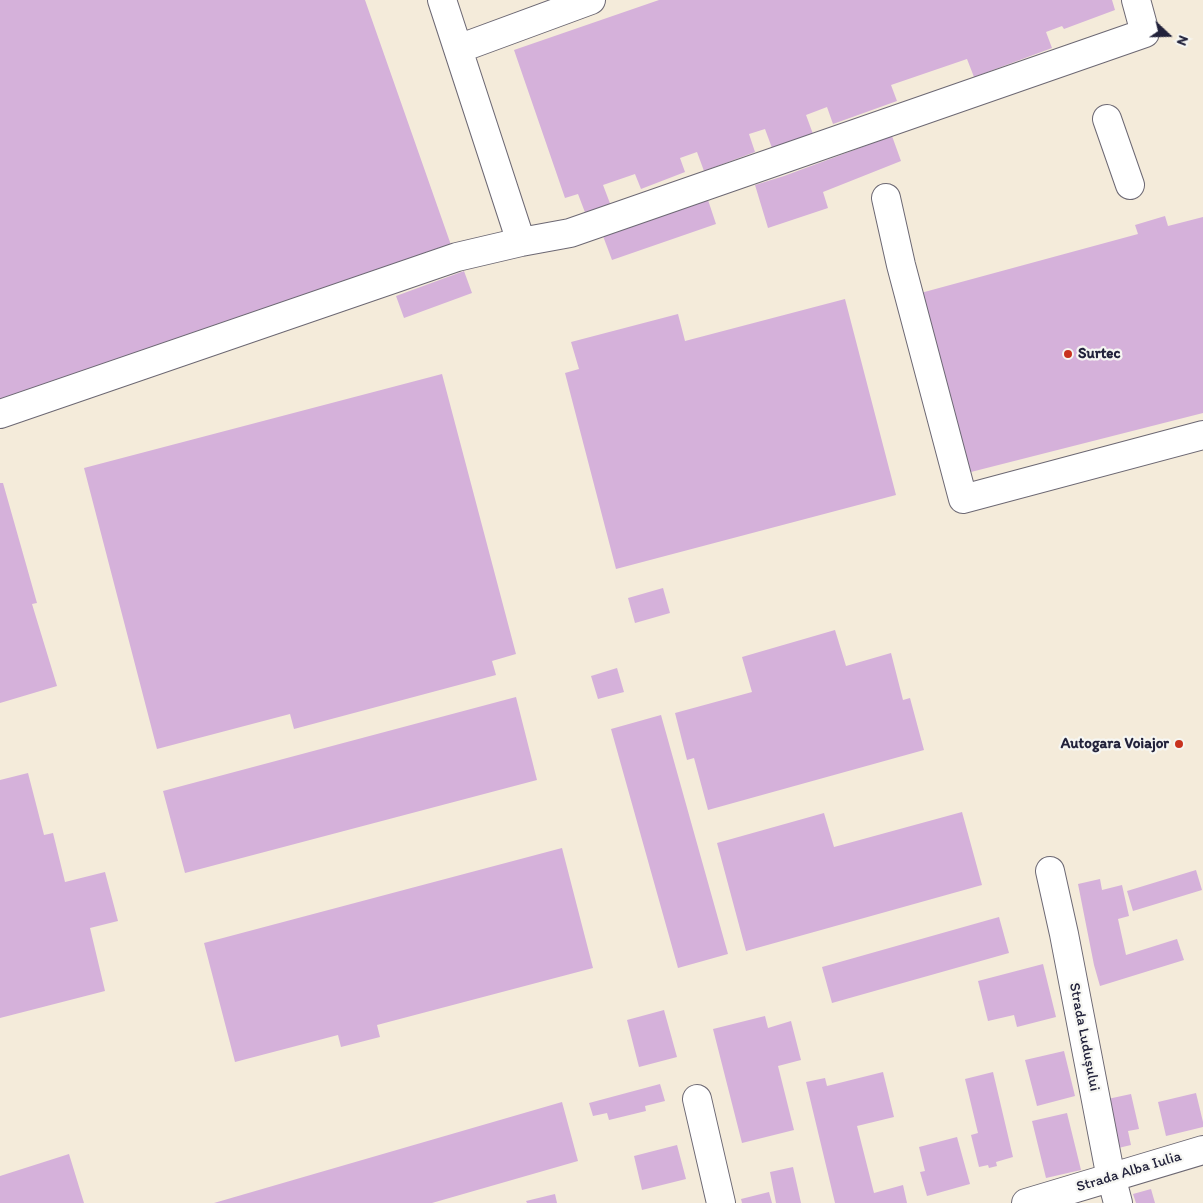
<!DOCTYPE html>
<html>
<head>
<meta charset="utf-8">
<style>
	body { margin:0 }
	#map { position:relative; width:1203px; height:1203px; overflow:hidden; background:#f4ebda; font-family:Itim,sans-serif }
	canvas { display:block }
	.north { position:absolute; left:1143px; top:10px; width:50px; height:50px; -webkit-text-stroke:4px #f6f6f2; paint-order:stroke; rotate:111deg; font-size:14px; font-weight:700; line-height:20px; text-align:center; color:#22223b }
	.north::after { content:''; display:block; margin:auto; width:18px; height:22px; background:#22223b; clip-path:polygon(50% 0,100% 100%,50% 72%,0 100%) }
</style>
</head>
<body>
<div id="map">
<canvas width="1203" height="1203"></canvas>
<div class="north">N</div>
</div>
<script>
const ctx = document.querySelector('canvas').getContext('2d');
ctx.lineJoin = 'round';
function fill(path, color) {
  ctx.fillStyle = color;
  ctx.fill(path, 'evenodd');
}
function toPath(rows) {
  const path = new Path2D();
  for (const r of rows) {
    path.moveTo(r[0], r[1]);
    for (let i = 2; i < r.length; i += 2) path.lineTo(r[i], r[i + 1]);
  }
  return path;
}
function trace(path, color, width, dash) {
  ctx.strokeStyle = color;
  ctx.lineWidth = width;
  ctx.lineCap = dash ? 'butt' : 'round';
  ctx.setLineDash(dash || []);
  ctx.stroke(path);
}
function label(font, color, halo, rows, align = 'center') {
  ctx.font = font + ' Itim,sans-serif';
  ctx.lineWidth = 4.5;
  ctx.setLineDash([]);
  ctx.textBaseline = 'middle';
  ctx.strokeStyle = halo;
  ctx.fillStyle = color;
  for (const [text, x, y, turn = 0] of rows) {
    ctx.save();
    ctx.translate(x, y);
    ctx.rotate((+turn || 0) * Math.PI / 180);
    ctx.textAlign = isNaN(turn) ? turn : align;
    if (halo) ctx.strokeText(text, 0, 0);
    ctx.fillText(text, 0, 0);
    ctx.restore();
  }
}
fill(toPath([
	[0,0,365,0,451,245,0,404],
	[659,0,1112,0,1115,10,1064,29,1062,26,1046,32,1052,48,974,77,967,59,891,85,897,101,833,124,827,107,806,115,813,134,772,148,765,129,749,134,755,152,704,171,697,152,680,158,685,172,641,189,635,174,603,185,611,206,586,215,578,194,565,198,514,50],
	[892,136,901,161,823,192,828,208,768,228,755,185,784,176],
	[708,200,716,224,612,260,603,236],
	[1165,216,1168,226,1203,217,1203,413,967,473,917,294,1138,234,1135,225],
	[464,271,472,293,404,318,396,296],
	[845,299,896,495,616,569,565,373,579,369,571,342,678,314,685,341],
	[442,374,516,654,492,661,496,675,294,729,290,714,157,749,84,468],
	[0,483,3,483,37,603,32,604,57,686,0,703],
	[663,588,670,613,635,623,628,598],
	[835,630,846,666,891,653,903,700,910,698,924,750,708,810,694,758,687,760,675,713,752,692,742,657],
	[617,668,624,692,598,699,591,676],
	[516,697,537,780,185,873,163,791],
	[661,715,728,954,678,968,611,729],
	[28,773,44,835,53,833,65,882,105,872,118,921,90,928,105,991,0,1018,0,780],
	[962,812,982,885,746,951,717,843,824,813,834,847],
	[562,848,593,968,377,1025,380,1037,341,1047,338,1035,235,1062,204,943],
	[1196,870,1202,890,1133,911,1127,891],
	[1100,879,1102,890,1122,885,1129,916,1118,919,1126,955,1177,939,1184,960,1100,986,1094,965,1078,884],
	[999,917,1009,953,832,1003,822,967],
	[1043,964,1056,1017,1017,1027,1014,1015,988,1021,978,981],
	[664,1010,677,1057,639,1067,627,1020],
	[765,1016,768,1028,791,1021,801,1060,778,1066,794,1130,742,1143,713,1029],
	[1064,1051,1075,1096,1037,1106,1025,1060],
	[883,1072,894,1117,857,1126,874,1193,903,1185,907,1203,835,1203,806,1082,825,1078,827,1086],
	[993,1072,1013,1157,996,1162,997,1166,989,1168,988,1165,979,1167,971,1135,978,1133,965,1079],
	[660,1084,665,1101,645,1106,646,1111,609,1120,607,1113,593,1116,589,1103],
	[1196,1093,1203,1122,1203,1127,1166,1136,1158,1102],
	[1131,1094,1139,1129,1128,1131,1131,1145,1114,1149,1103,1100],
	[562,1102,578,1161,432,1203,214,1203],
	[1067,1113,1081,1170,1046,1178,1032,1121],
	[957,1137,970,1184,927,1196,920,1172,925,1171,919,1147],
	[677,1145,686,1179,642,1190,634,1156],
	[69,1154,84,1203,0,1203,0,1176],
	[793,1167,801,1203,776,1203,770,1172],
	[1151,1189,1155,1203,1136,1203,1133,1194],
	[769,1192,772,1203,742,1203,741,1199],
	[555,1194,557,1203,527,1203,526,1201]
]), '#d5b1da');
const minor = toPath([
	[442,0,521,242],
	[458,49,591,0],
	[1107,119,1130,185],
	[886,198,901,265,963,499,1203,435],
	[0,414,457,257,521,242,570,233,1145,33,1136,0],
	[1050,871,1064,934,1109,1168,1118,1203],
	[697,1099,721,1203],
	[1026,1203,1203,1150]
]);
trace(minor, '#6c6873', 30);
trace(minor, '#fff', 28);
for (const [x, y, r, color] of [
	[1068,354,5,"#c8321e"],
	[1179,744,5,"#c8321e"]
]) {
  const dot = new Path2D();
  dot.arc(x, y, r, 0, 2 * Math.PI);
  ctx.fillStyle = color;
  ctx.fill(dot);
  trace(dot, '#f6f6f2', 2);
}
label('bold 15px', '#22223b', '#f6f6f2', [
	["Surtec",1078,354],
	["Autogara Voiajor",1169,744,"right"]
], 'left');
label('15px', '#22223b', '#f6f6f2', [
	["Strada Ludușului",1084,1037,79],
	["Strada Alba Iulia",1129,1172,-17]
]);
</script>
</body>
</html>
